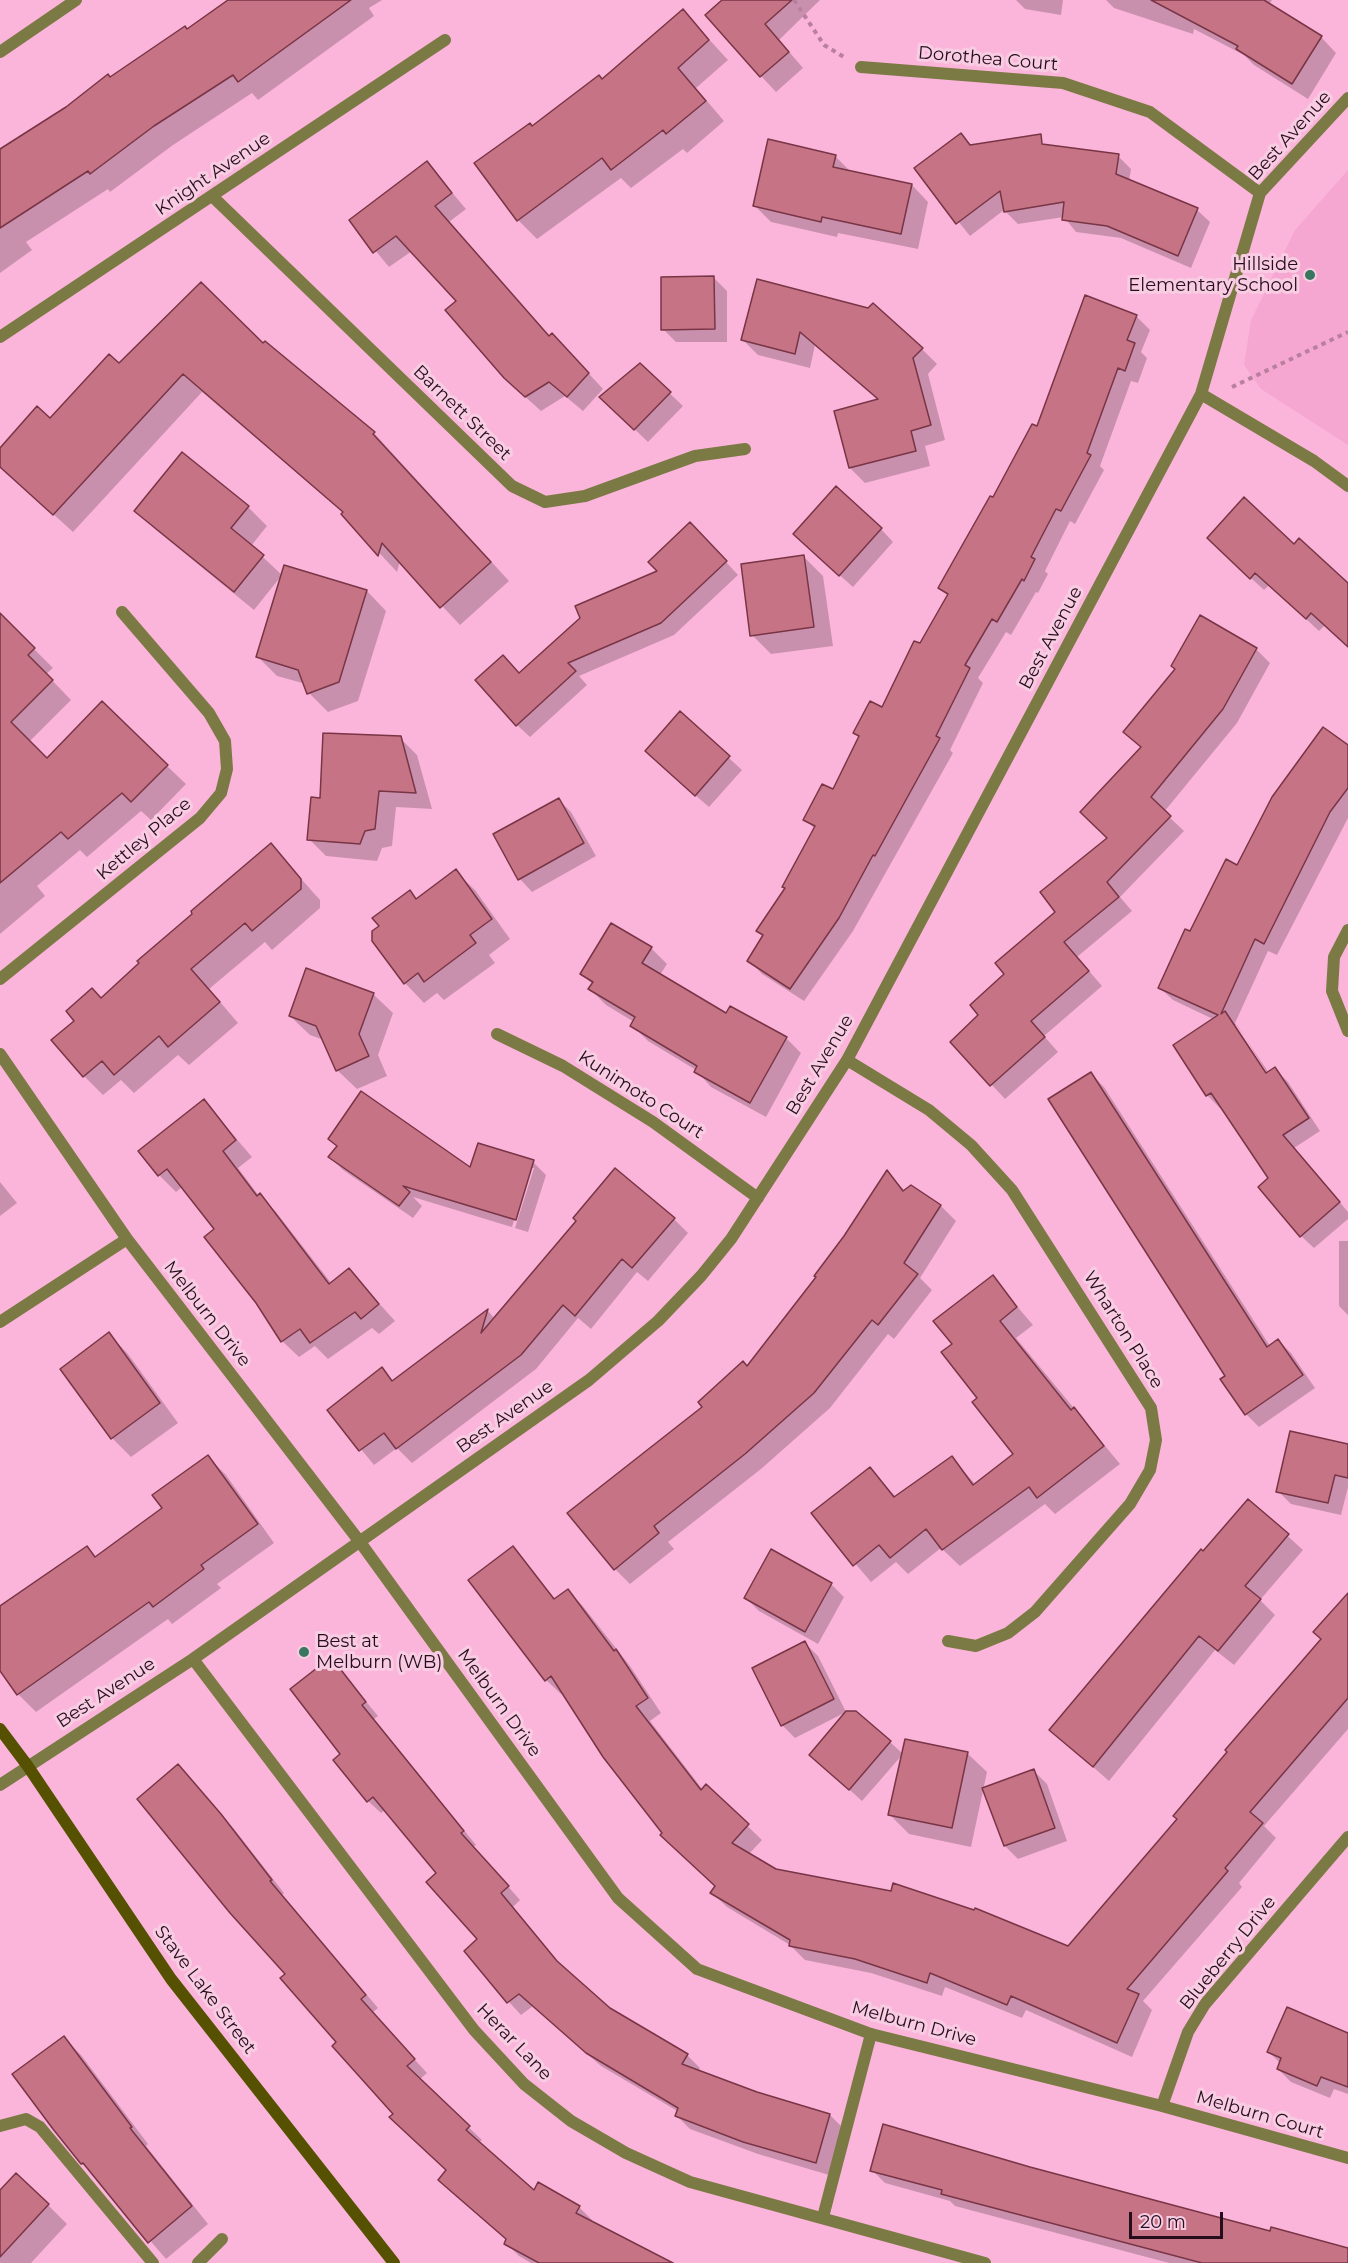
<!DOCTYPE html>
<html>
<head>
<meta charset="utf-8">
<style>
	body { margin:0 }
	#map { position:relative; width:1348px; height:2263px; overflow:hidden; background:#fcb5da; font-family:Montserrat,sans-serif }
	canvas { display:block }
	.scale { position:absolute; left:1129px; top:2212px; width:94px; height:27px; box-sizing:border-box; border:3px solid #260d1c; border-top:0; padding-left:8px; font-size:18px; line-height:21px; white-space:nowrap; color:#260d1c; -webkit-text-stroke:4px #f8cce2; paint-order:stroke }
</style>
</head>
<body>
<div id="map">
<canvas width="1348" height="2263"></canvas>
<div class="scale">20 m</div>
</div>
<script>
const ctx = document.querySelector('canvas').getContext('2d');
ctx.lineJoin = 'round';
function fill(path, color) {
  ctx.fillStyle = color;
  ctx.fill(path, 'evenodd');
}
function toPath(rows) {
  const path = new Path2D();
  for (const r of rows) {
    path.moveTo(r[0], r[1]);
    for (let i = 2; i < r.length; i += 2) path.lineTo(r[i], r[i + 1]);
  }
  return path;
}
function trace(path, color, width, dash) {
  ctx.strokeStyle = color;
  ctx.lineWidth = width;
  ctx.lineCap = dash ? 'butt' : 'round';
  ctx.setLineDash(dash || []);
  ctx.stroke(path);
}
function label(font, color, halo, rows, align = 'center') {
  ctx.font = font + ' Montserrat,sans-serif';
  ctx.lineWidth = 6;
  ctx.setLineDash([]);
  ctx.textBaseline = 'middle';
  ctx.strokeStyle = halo;
  ctx.fillStyle = color;
  for (const [text, x, y, turn = 0] of rows) {
    ctx.save();
    ctx.translate(x, y);
    ctx.rotate((+turn || 0) * Math.PI / 180);
    ctx.textAlign = isNaN(turn) ? turn : align;
    if (halo) ctx.strokeText(text, 0, 0);
    ctx.fillText(text, 0, 0);
    ctx.restore();
  }
}
fill(toPath([
	[1348,170,1348,445,1261,389,1244,365,1251,320,1295,230]
]), '#f5a7d1');
fill(toPath([
	[230,0,382,0,369,8,374,16,258,100,252,93,173,145,110,192,108,189,26,242,32,250,0,273,0,151,188,31],
	[724,0,820,0,779,40,803,68,776,92,761,76],
	[1016,0,1063,0,1061,15,1025,9],
	[1106,0,1272,0,1269,5,1321,37,1336,53,1308,99,1254,65,1244,55,1194,29,1193,34,1114,8],
	[683,11,728,60,696,88,724,121,687,153,683,149,631,188,621,178,537,239,518,220,603,81],
	[961,135,972,146,1118,156,1131,169,1129,181,1197,210,1210,222,1191,268,1121,238,1076,232,1064,217,1018,224,1004,210,970,236,916,169],
	[835,156,852,173,912,185,928,202,918,249,838,233,837,237,771,222,754,205],
	[427,163,466,209,449,222,550,337,567,350,603,389,583,411,565,396,541,411,521,393,458,301,412,251,389,267,351,221],
	[714,278,727,291,727,342,676,342,663,329],
	[758,281,922,349,937,364,928,374,945,440,925,446,930,466,865,483,850,468,835,412,879,401,815,345,810,368,758,355,743,340],
	[1136,316,1150,330,1141,352,1147,358,1138,383,1131,381,1100,466,1104,470,1075,524,1070,521,1045,571,1048,574,1038,593,1036,592,1011,635,1006,632,978,678,983,683,950,750,953,753,853,931,804,1001,762,974,749,960,764,937,758,930,786,889,815,829,805,819,833,791,860,738,855,733,882,709,948,596,940,588,1038,429],
	[265,343,374,433,509,581,460,625,400,561,397,572,343,514,344,513,202,392,73,532,0,466,0,450,50,420,119,365,263,346],
	[640,365,683,406,648,442,601,397],
	[248,507,267,526,251,546,282,575,254,610,156,530,136,511],
	[881,529,893,542,853,587,808,547],
	[703,537,738,575,674,635,579,676,587,685,530,737,517,725,520,674,582,618,659,571],
	[1295,546,1348,585,1348,646,1325,625,1319,631,1269,585,1264,590,1221,551],
	[804,557,823,576,833,646,771,654,752,635],
	[367,591,386,611,358,701,328,712,309,693,306,684,277,676,258,657],
	[0,615,53,668,46,674,71,700,29,742,47,760,167,766,186,784,151,820,141,811,87,857,80,850,37,886,45,896,0,934],
	[1256,649,1270,663,1237,723,1164,812,1184,831,1120,897,1132,911,1077,957,1102,986,1044,1036,1058,1052,1005,1099,952,1042,981,1015,1006,974,1058,912,1109,838,1142,749,1125,732],
	[680,713,742,770,709,807,659,764],
	[400,738,417,755,432,809,396,807,392,846,382,848,377,861,326,856,309,839,321,799],
	[1348,747,1348,818,1277,955,1268,951,1235,1023,1269,1073,1275,1069,1288,1082,1320,1131,1294,1148,1348,1212,1348,1219,1314,1248,1301,1236,1270,1179,1222,1107,1220,1108,1207,1095,1215,1020,1173,1000,1160,988,1190,933,1238,867],
	[1233,1025,1237,1025,1271,1079,1269,1081],
	[559,800,571,812,596,856,532,892,520,879],
	[271,845,320,900,320,908,272,950,265,942,209,989,238,1023,189,1065,178,1055,134,1093,121,1080,103,1095,84,1076,101,999],
	[455,871,475,890,510,939,489,955,495,963,444,1000,437,993,424,1003,405,983,410,892,417,900],
	[651,948,667,964,660,975,727,1015,786,1038,801,1053,766,1117,711,1087,696,1070,648,1041,632,1025,634,1022,606,1005,590,989,593,985,582,974],
	[373,994,393,1013,378,1055,387,1076,357,1089,337,1070,324,1040,310,1035,290,1016],
	[1091,1074,1104,1087,1270,1346,1278,1340,1291,1353,1315,1388,1259,1427,1246,1414],
	[204,1101,252,1157,238,1168,259,1196,276,1212,332,1284,349,1270,395,1321,379,1334,372,1328,328,1359,315,1346,299,1357,282,1341,216,1230,182,1187,176,1192,159,1175],
	[330,1139,471,1170,533,1162,546,1175,528,1232,413,1197,422,1206,413,1218,343,1170,330,1157,338,1147],
	[530,1168,534,1168,515,1228,512,1227],
	[887,1172,905,1191,911,1187,941,1206,956,1221,920,1278,932,1290,894,1339,888,1334,830,1408,761,1469,668,1542,674,1549,630,1584,615,1569,704,1407,748,1368,818,1278],
	[0,1182,17,1203,0,1216],
	[674,1219,688,1233,648,1281,637,1272,591,1329,578,1318,536,1369,412,1463,397,1448,374,1465,329,1410,382,1369,394,1382,488,1311,495,1319],
	[1339,1241,1348,1241,1348,1315,1339,1306],
	[992,1277,1033,1325,1016,1338,1120,1464,1055,1514,1045,1504,960,1566,941,1548,908,1574,896,1562,871,1582,813,1514,870,1469,896,1497,952,1458,976,1485,1015,1454,979,1399,954,1344],
	[109,1334,128,1354,178,1423,131,1457,112,1438],
	[1348,1446,1348,1487,1341,1515,1291,1504,1278,1491],
	[208,1457,226,1475,274,1543,217,1584,221,1588,172,1624,168,1619,36,1712,18,1694,0,1668,0,1608,87,1548,96,1558,164,1508],
	[1249,1501,1303,1550,1260,1600,1275,1615,1234,1665,1215,1650,1109,1781,1051,1730],
	[513,1548,556,1600,568,1591,582,1605,630,1666,661,1713,650,1721,703,1790,706,1786,762,1840,749,1854,776,1870,1068,1948,1179,1820,1323,1640,1348,1595,1348,1729,1264,1826,1276,1838,1239,1883,1242,1887,1143,2001,1152,2010,1132,2057,1026,2010,1022,2018,945,1987,942,1996,871,1973,805,1960,790,1945,727,1907,712,1893,716,1886,664,1833,563,1692,561,1694,546,1680],
	[831,1584,844,1597,818,1644,759,1611,746,1598],
	[805,1643,818,1656,846,1712,795,1738,782,1725,754,1669],
	[331,1659,378,1716,374,1719,476,1845,473,1847,520,1900,513,1907,565,1970,609,2009,687,2055,700,2068,698,2072,756,2094,830,2115,843,2128,829,2175,758,2154,690,2129,677,2116,679,2112,601,2066,533,2006,521,2015,509,2002,466,1951,479,1940,438,1873,385,1810,381,1813,368,1801,342,1754],
	[890,1742,903,1754,862,1801,811,1755],
	[967,1753,987,1772,971,1847,909,1834,890,1815],
	[1034,1771,1047,1784,1067,1841,1018,1859,1005,1846,984,1789],
	[191,1779,234,1829,284,1893,282,1895,378,2008,372,2013,427,2073,419,2080,482,2140,478,2143,534,2192,579,2207,592,2220,590,2223,663,2260,675,2263,531,2263,519,2256,506,2243,507,2240,452,2193,440,2180,448,2171,395,2114,287,1974],
	[1287,2009,1348,2032,1348,2094,1334,2089,1330,2098,1291,2082,1278,2069,1281,2064,1269,2052],
	[64,2038,81,2055,148,2144,146,2146,208,2224,166,2259,83,2163],
	[1030,2169,1348,2254,1348,2263,1169,2263,955,2206,950,2201,885,2183,872,2170],
	[0,2192,48,2205,67,2224,31,2263,0,2263]
]), '#0003');
const building = toPath([
	[228,0,351,0,238,82,233,75,154,126,90,174,88,171,0,228,0,149,66,107,108,74,110,77,185,26,187,29,228,0],
	[722,0,792,0,765,24,789,52,760,77,705,15,722,0],
	[1151,0,1264,0,1322,36,1292,84,1236,49,1238,46,1151,0],
	[683,9,709,40,678,68,706,101,666,134,663,130,611,170,602,158,517,221,474,163,530,123,532,126,599,75,602,79,683,9],
	[961,133,970,145,1041,134,1042,144,1119,154,1116,174,1198,208,1178,256,1107,226,1062,220,1064,202,1004,212,1000,191,956,224,914,168,961,133],
	[768,139,836,155,833,167,912,184,901,234,822,217,821,222,753,206,768,139],
	[427,161,452,193,435,206,549,336,552,333,589,373,567,397,549,382,525,397,504,378,445,310,456,301,396,236,373,253,349,220,427,161],
	[714,276,715,329,661,330,661,277,714,276],
	[757,279,868,308,873,303,923,348,913,358,931,425,911,431,916,451,849,468,834,411,878,399,800,332,795,354,741,340,757,279],
	[201,282,263,343,265,341,375,432,373,434,491,562,440,608,382,543,378,556,341,514,343,512,183,374,53,515,0,467,0,448,37,406,50,418,109,354,119,363,201,282],
	[1085,295,1137,315,1127,340,1135,343,1125,371,1118,368,1087,453,1091,455,1061,511,1056,509,1031,557,1035,559,1024,581,1022,579,997,622,992,619,965,665,970,668,936,736,940,738,875,856,873,855,839,918,790,989,747,961,763,935,756,931,785,888,782,887,815,826,803,820,822,784,833,789,859,736,853,733,870,701,882,707,914,641,920,643,948,594,938,588,990,496,993,497,1032,424,1037,426,1085,295],
	[640,363,671,392,634,430,599,397,640,363],
	[182,452,249,506,231,528,264,555,234,592,134,511,182,452],
	[836,486,882,528,839,576,793,534,836,486],
	[1244,497,1294,544,1299,538,1348,583,1348,647,1311,613,1306,619,1255,573,1250,579,1207,538,1244,497],
	[690,522,727,561,661,623,568,663,576,671,516,726,475,680,503,655,519,673,580,618,575,606,657,571,648,562,690,522],
	[804,555,814,627,750,636,741,564,804,555],
	[284,565,367,590,339,682,307,694,298,670,256,657,284,565],
	[0,613,35,648,28,655,53,680,11,722,47,758,102,701,168,765,131,802,122,793,68,839,61,832,0,883,0,613],
	[1200,615,1257,648,1223,709,1151,797,1171,816,1107,882,1119,897,1064,942,1089,971,1031,1021,1045,1037,990,1086,950,1042,978,1015,970,1005,1004,974,995,963,1055,912,1040,892,1107,838,1080,812,1141,747,1123,732,1175,669,1171,666,1200,615],
	[680,711,730,756,695,796,645,751,680,711],
	[1323,727,1348,745,1348,788,1330,812,1264,944,1255,939,1221,1014,1225,1011,1266,1073,1275,1067,1309,1118,1283,1135,1340,1202,1300,1237,1258,1187,1268,1178,1211,1093,1206,1096,1173,1045,1218,1015,1158,988,1185,929,1190,931,1226,859,1237,865,1272,797,1323,727],
	[323,733,401,736,416,793,379,791,375,829,365,831,360,844,307,840,311,797,320,798,323,733],
	[559,798,584,843,518,880,493,834,559,798],
	[271,843,301,879,301,889,252,931,245,923,191,969,220,1002,168,1047,159,1036,114,1075,102,1061,83,1077,51,1040,74,1021,66,1011,92,988,101,998,139,963,137,961,192,914,191,911,271,843],
	[456,869,492,919,470,935,476,943,424,982,418,973,404,984,372,941,372,931,379,926,372,918,410,890,416,899,456,869],
	[611,923,652,947,642,963,726,1013,730,1006,787,1037,750,1103,694,1072,697,1066,630,1026,635,1017,588,989,593,982,580,974,611,923],
	[306,968,374,993,359,1034,369,1056,336,1071,316,1026,289,1016,306,968],
	[1091,1072,1267,1347,1278,1339,1303,1375,1245,1415,1220,1379,1225,1376,1048,1099,1091,1072],
	[361,1091,470,1167,478,1143,534,1160,516,1220,403,1186,410,1192,399,1206,328,1157,337,1146,328,1139,361,1091],
	[204,1099,236,1140,223,1151,257,1196,260,1193,329,1284,349,1268,379,1304,361,1319,355,1312,310,1343,300,1329,281,1342,256,1303,204,1237,214,1229,167,1169,158,1176,138,1151,204,1099],
	[615,1168,675,1218,632,1268,622,1259,575,1316,563,1305,521,1355,396,1449,384,1433,359,1451,327,1410,382,1367,392,1381,488,1309,481,1333,576,1221,573,1218,615,1168],
	[887,1170,903,1191,911,1185,941,1205,904,1263,918,1274,878,1325,872,1320,814,1393,745,1454,654,1526,659,1533,614,1570,567,1513,702,1407,698,1402,743,1361,747,1366,816,1277,814,1276,844,1236,887,1170],
	[993,1275,1017,1307,1000,1321,1071,1410,1074,1407,1104,1446,1037,1498,1029,1487,942,1550,926,1529,890,1558,879,1545,853,1566,811,1513,870,1467,894,1497,952,1456,973,1485,1013,1454,972,1402,977,1398,941,1352,952,1344,933,1321,993,1275],
	[109,1332,160,1403,111,1439,60,1369,109,1332],
	[1290,1431,1348,1444,1348,1478,1335,1475,1328,1503,1276,1492,1290,1431],
	[208,1455,258,1524,201,1565,204,1569,153,1607,149,1602,17,1695,0,1671,0,1606,87,1546,95,1557,162,1508,152,1495,208,1455],
	[1248,1499,1289,1534,1245,1586,1261,1599,1218,1651,1199,1636,1093,1767,1049,1730,1201,1549,1203,1551,1248,1499],
	[513,1546,554,1599,568,1589,614,1651,616,1649,648,1698,636,1706,701,1790,706,1784,749,1824,732,1843,776,1869,891,1891,893,1883,974,1910,975,1908,1068,1946,1177,1819,1173,1816,1227,1752,1225,1750,1321,1639,1313,1632,1348,1593,1348,1698,1250,1812,1263,1823,1225,1868,1228,1871,1127,1989,1139,1994,1117,2043,1011,1996,1007,2005,930,1973,927,1983,855,1959,789,1946,790,1940,710,1893,715,1886,660,1835,662,1833,603,1757,551,1676,545,1681,468,1580,513,1546],
	[771,1549,832,1583,805,1632,744,1598,771,1549],
	[805,1641,834,1699,781,1726,752,1668,805,1641],
	[331,1657,366,1702,362,1705,464,1831,461,1833,509,1886,501,1893,557,1961,610,2008,688,2054,682,2064,757,2092,830,2114,816,2163,743,2142,675,2116,678,2108,586,2053,519,1994,507,2003,464,1951,477,1939,426,1882,436,1873,373,1797,367,1802,333,1760,340,1754,290,1689,331,1657],
	[846,1711,856,1711,891,1741,849,1790,809,1755,846,1711],
	[905,1739,968,1752,952,1828,888,1815,905,1739],
	[178,1764,221,1814,272,1880,270,1881,366,1995,361,1999,415,2059,407,2066,470,2126,466,2130,534,2190,538,2182,580,2206,576,2213,673,2263,539,2263,504,2244,506,2239,438,2180,446,2170,389,2117,393,2114,332,2046,336,2042,280,1978,285,1974,230,1913,137,1799,178,1764],
	[1034,1769,1055,1828,1004,1846,982,1788,1034,1769],
	[1287,2007,1348,2033,1348,2087,1321,2077,1317,2086,1277,2069,1281,2058,1267,2052,1287,2007],
	[64,2036,132,2127,130,2128,192,2206,148,2243,83,2163,81,2164,53,2129,12,2074,64,2036],
	[883,2124,1030,2167,1270,2231,1271,2227,1348,2248,1348,2263,1202,2263,941,2194,942,2190,870,2171,883,2124],
	[16,2173,49,2204,0,2257,0,2190,16,2173]
]);
fill(building, '#c67385');
trace(building, '#783546', 1.5);
trace(toPath([
	[794,0,824,45,844,57],
	[1232,387,1348,332]
]), '#b8809e', 4, [4.5, 4.5]);
trace(toPath([
	[0,2126,26,2119,40,2127,153,2263],
	[823,2217,871,2034],
	[198,2263,222,2239]
]), '#7c7a44', 12);
trace(toPath([
	[0,52,76,0],
	[861,67,1063,83,1150,112,1260,193],
	[212,196,512,486,545,502,585,496,695,456,745,449],
	[0,337,445,40],
	[1201,394,1314,461,1348,486],
	[1348,930,1334,957,1332,991,1348,1031],
	[0,979,200,818,221,793,227,769,225,741,209,713,122,612],
	[497,1034,563,1066,653,1122,758,1198],
	[0,1054,127,1239,360,1542,618,1898,697,1969,871,2034,1162,2106,1348,2158],
	[847,1060,929,1110,971,1145,1012,1190,1151,1408,1156,1440,1150,1470,1130,1504,1035,1612,1008,1633,976,1646,948,1641],
	[0,1322,127,1239],
	[193,1659,474,2030,524,2084,571,2121,626,2153,690,2182,985,2263],
	[0,1785,193,1659,589,1380,658,1321,701,1276,731,1239,847,1060,1201,394,1260,193,1348,98],
	[1162,2106,1188,2032,1205,2004,1348,1837]
]), '#7c7a44', 12);
trace(toPath([
	[0,1729,27,1765,171,1979,394,2263]
]), '#555101', 12);
for (const [x, y, r, color] of [
	[1310,275,6,"#3a755f"],
	[304,1652,6,"#3a755f"]
]) {
  const dot = new Path2D();
  dot.arc(x, y, r, 0, 2 * Math.PI);
  ctx.fillStyle = color;
  ctx.fill(dot);
  trace(dot, '#f8cce2', 2);
}
label('18px', '#260d1c', '#f8cce2', [
	["Dorothea Court",988,59,5],
	["Best Avenue",1290,136,-48],
	["Knight Avenue",213,174,-34],
	["Barnett Street",462,413,44],
	["Best Avenue",1051,638,-62],
	["Kettley Place",144,839,-40],
	["Best Avenue",820,1065,-59],
	["Kunimoto Court",641,1095,33],
	["Melburn Drive",207,1314,52],
	["Wharton Place",1123,1330,58],
	["Best Avenue",505,1417,-35],
	["Best Avenue",106,1693,-33],
	["Melburn Drive",499,1703,54],
	["Blueberry Drive",1228,1953,-51],
	["Stave Lake Street",205,1990,53],
	["Melburn Drive",914,2024,15],
	["Herar Lane",514,2042,46],
	["Melburn Court",1260,2115,16]
]);
label('18px', '#260d1c', '#f8cce2', [
	["Hillside",1298,265],
	["Elementary School",1298,286],
	["Best at",316,1642,"left"],
	["Melburn (WB)",316,1663,"left"]
], 'right');
</script>
</body>
</html>
